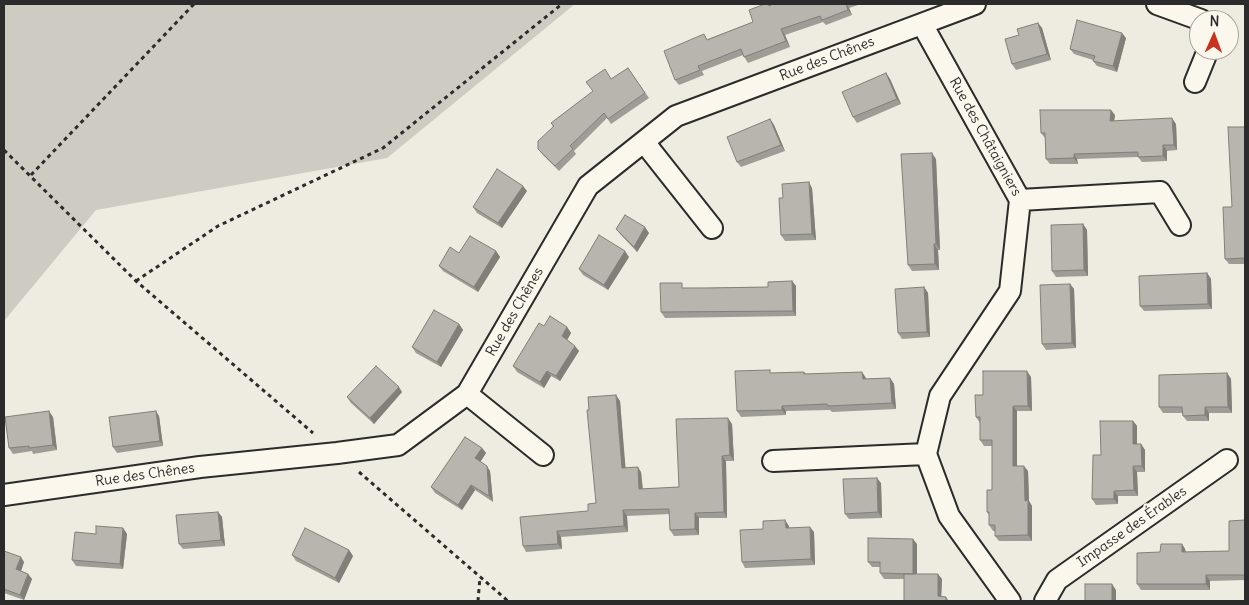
<!DOCTYPE html>
<html>
<head>
<meta charset="utf-8">
<style>
	body { margin:0 }
	#map { position:relative; width:1249px; height:605px; overflow:hidden; background:#eeebe0; font-family:Delius,sans-serif }
	canvas { display:block }
	.frame { position:absolute; inset:0; border:5px solid #2b2b2b; pointer-events:none }
	.north { position:absolute; left:1189px; top:10px; width:50px; height:50px; box-sizing:border-box; background:#fbf7ec; border:1px solid #a8a59f; border-radius:50%; rotate:2deg; font-size:14px; font-weight:700; line-height:20px; text-align:center; color:#2b2b2b }
	.north::after { content:''; display:block; margin:auto; width:18px; height:22px; background:#c8321e; clip-path:polygon(50% 0,100% 100%,50% 72%,0 100%) }
</style>
</head>
<body>
<div id="map">
<canvas width="1249" height="605"></canvas>
<div class="frame"></div>
<div class="north">N</div>
</div>
<script>
const ctx = document.querySelector('canvas').getContext('2d');
ctx.lineJoin = 'round';
function fill(path, color) {
  ctx.fillStyle = color;
  ctx.fill(path, 'evenodd');
}
function toPath(rows) {
  const path = new Path2D();
  for (const r of rows) {
    path.moveTo(r[0], r[1]);
    for (let i = 2; i < r.length; i += 2) path.lineTo(r[i], r[i + 1]);
  }
  return path;
}
function trace(path, color, width, dash) {
  ctx.strokeStyle = color;
  ctx.lineWidth = width;
  ctx.lineCap = dash ? 'butt' : 'round';
  ctx.setLineDash(dash || []);
  ctx.stroke(path);
}
function label(font, color, halo, rows, align = 'center') {
  ctx.font = font + ' Delius,sans-serif';
  ctx.lineWidth = 4.5;
  ctx.setLineDash([]);
  ctx.textBaseline = 'middle';
  ctx.strokeStyle = halo;
  ctx.fillStyle = color;
  for (const [text, x, y, turn = 0] of rows) {
    ctx.save();
    ctx.translate(x, y);
    ctx.rotate((+turn || 0) * Math.PI / 180);
    ctx.textAlign = isNaN(turn) ? turn : align;
    if (halo) ctx.strokeText(text, 0, 0);
    ctx.fillText(text, 0, 0);
    ctx.restore();
  }
}
fill(toPath([
	[4,4,575,4,387,158,96,210,4,321]
]), '#cecbc2');
const minor = toPath([
	[1157,4,1201,20],
	[922,24,1020,200,1010,291,940,396,926,454,949,516,1010,601],
	[1195,82,1208,50],
	[644,142,712,228],
	[1020,200,1160,192,1180,225],
	[467,394,543,455],
	[773,461,926,454],
	[4,495,200,467,337,453,398,445,467,394,588,186,676,116,975,4],
	[1045,601,1057,580,1227,460]
]);
trace(minor, '#2b2b2b', 24);
trace(toPath([
	[4,150,136,281,313,433],
	[31,175,194,4],
	[136,281,218,226,383,148,562,4],
	[359,472,508,601],
	[478,601,480,577]
]), '#2b2b2b', 3, [4, 4]);
trace(minor, '#fbf7ec', 20);
fill(toPath([
	[768,4,769,5,773,4,861,4,849,8,852,15,826,25,823,22,785,35,790,47,748,63,743,55,702,71,704,75,679,85,675,80,708,39,753,22],
	[1038,23,1042,28,1051,60,1016,70,1012,64,1019,35],
	[1126,38,1117,72,1097,66,1093,61,1093,60,1074,54,1070,49],
	[628,68,649,98,611,124,607,118,574,151,576,154,559,171,542,154,538,149,553,127,551,123],
	[886,73,890,79,901,104,857,123,853,117],
	[1115,115,1114,121,1176,124,1177,150,1167,151,1167,161,1142,162,1138,157,1077,159,1078,164,1050,164,1046,159,1045,138,1041,133],
	[770,119,774,125,785,151,741,167,737,162],
	[1245,127,1245,264,1229,264,1225,259,1232,207],
	[936,159,940,250,938,250,939,270,912,271,908,265],
	[812,188,816,240,785,241,781,235],
	[527,191,502,228,477,213,473,207],
	[1083,224,1087,230,1088,276,1056,277,1052,271],
	[616,229,649,233,637,252,620,234],
	[496,251,500,257,478,292,443,271,439,266],
	[629,257,608,290,583,275,579,269],
	[1207,273,1211,279,1212,309,1144,311,1140,306],
	[792,281,796,286,796,316,665,318,661,312,685,288,768,287],
	[1070,284,1074,289,1076,348,1046,350,1042,344],
	[924,287,928,293,930,337,902,339,898,333],
	[459,324,463,330,441,367,416,353,412,347],
	[544,326,567,327,571,333,567,340,579,351,560,381,551,376,544,388,517,372,513,366],
	[804,372,806,374,862,372,866,379,890,378,894,384,896,409,832,412,830,410,786,411,786,415,741,417,737,411,772,373],
	[1227,373,1231,379,1232,413,1209,413,1209,421,1187,421,1183,416,1182,413,1163,413,1159,407],
	[1031,377,1032,411,1017,411,1017,466,1028,471,1029,501,1032,506,1032,541,999,541,995,536,995,531,993,531,989,525,989,515,987,512,992,490,992,446,984,446,980,440,980,423,976,417,983,395],
	[402,392,374,424,351,403,347,397],
	[620,401,625,468,641,472,643,489,679,487,732,424,734,461,726,461,727,518,699,518,699,535,674,536,670,530,670,514,627,516,628,532,561,537,562,549,526,552,523,546,588,511,596,503],
	[159,416,163,446,117,453,113,447],
	[53,417,57,450,33,454,32,451,13,454,9,448],
	[1133,421,1137,426,1137,444,1141,444,1145,450,1145,472,1137,472,1138,496,1118,496,1118,504,1096,505,1092,499,1101,455],
	[482,448,486,453,480,462,490,471,493,502,475,490,462,510,435,493,431,487],
	[881,483,882,518,849,519,845,514],
	[218,512,222,517,225,546,183,549,179,544],
	[1245,520,1245,580,1210,581,1210,590,1141,590,1137,584,1160,552,1182,544,1185,549,1186,552,1229,551],
	[789,526,789,528,814,532,815,565,745,568,742,562,763,529],
	[123,528,127,534,123,569,76,566,72,560,96,534],
	[917,544,917,574,942,579,941,597,946,597,949,601,904,601,904,579,884,579,880,573,880,567,872,567,868,562],
	[349,550,353,556,339,583,296,561,292,555],
	[4,551,24,562,21,571,28,574,32,579,24,600,4,593]
]), '#9e9c96');
fill(toPath([
	[846,4,849,8,852,15,848,10],
	[1038,23,1042,28,1051,60,1047,54],
	[781,29,785,35,790,47,786,41],
	[1122,33,1126,38,1117,72,1113,66],
	[886,73,890,79,901,104,897,99],
	[1111,110,1115,115,1113,127,1110,121],
	[1172,118,1176,124,1177,150,1174,145],
	[770,119,774,125,785,151,781,145],
	[1163,145,1167,151,1167,161,1163,156],
	[932,153,936,159,940,250,936,244],
	[1074,154,1077,159,1078,164,1074,158],
	[809,182,812,188,816,240,812,234],
	[523,186,527,191,502,228,498,223],
	[1083,224,1087,230,1088,276,1084,270],
	[645,227,649,233,637,252,634,247],
	[934,244,938,250,939,270,935,264],
	[496,251,500,257,478,292,474,287],
	[625,251,629,257,608,290,604,285],
	[1207,273,1211,279,1212,309,1208,304],
	[792,281,796,286,796,316,793,311],
	[1070,284,1074,289,1076,348,1072,343],
	[924,287,928,293,930,337,927,332],
	[459,324,463,330,441,367,437,362],
	[567,327,571,333,566,342,562,336],
	[575,346,579,351,560,381,556,376],
	[547,371,551,376,544,388,540,382],
	[1027,371,1031,377,1032,411,1028,406],
	[862,372,866,378,867,385,863,379],
	[1227,373,1231,379,1232,413,1228,407],
	[890,378,894,384,896,409,892,403],
	[399,387,402,392,374,424,370,418],
	[616,395,620,401,626,473,622,468],
	[782,406,786,411,786,415,782,410],
	[1013,406,1017,411,1017,471,1013,466],
	[1205,407,1209,413,1209,421,1205,415],
	[49,411,53,417,57,450,53,445],
	[156,411,159,416,163,446,160,441],
	[728,418,732,424,734,461,730,455],
	[1133,421,1137,426,1137,449,1133,444],
	[1141,444,1145,450,1145,472,1142,466],
	[482,448,486,453,479,464,475,458],
	[722,456,726,461,727,518,724,512],
	[487,466,490,471,493,502,489,496],
	[1024,466,1028,471,1029,501,1032,506,1032,541,1028,535,1025,501],
	[1133,466,1137,472,1138,496,1134,490],
	[638,467,641,472,643,495,639,489],
	[877,478,881,483,882,518,878,512],
	[471,485,475,490,462,510,458,505],
	[1114,491,1118,496,1118,504,1114,499],
	[623,510,627,516,628,532,624,526],
	[218,512,222,517,225,546,221,540],
	[695,513,699,518,699,535,695,529],
	[785,520,789,526,790,533,786,528],
	[810,527,814,532,815,565,811,559],
	[123,528,127,534,123,569,120,564],
	[557,531,561,537,562,549,558,544],
	[913,539,917,544,917,579,913,574],
	[1182,544,1185,549,1186,557,1182,552],
	[349,550,353,556,339,583,335,578],
	[21,557,24,562,20,574,16,569],
	[28,574,32,579,24,600,20,595],
	[938,574,942,579,941,601,938,596],
	[1206,575,1210,581,1210,590,1206,584],
	[1112,584,1116,590,1116,601,1112,601]
]), '#817f7a');
const building = toPath([
	[765,4,768,4,769,6,773,4,846,4,848,10,822,20,820,16,781,29,786,41,744,57,741,49,698,66,700,70,675,80,664,51,704,34,707,40,753,22,749,10,765,4],
	[1077,20,1122,33,1113,66,1093,61,1095,56,1070,49,1077,20],
	[1038,23,1047,54,1012,64,1005,39,1019,35,1017,29,1038,23],
	[628,68,645,93,608,119,604,113,570,146,573,149,555,166,538,149,538,141,554,126,551,123,593,91,586,82,605,69,611,79,628,68],
	[886,73,897,99,853,117,842,92,886,73],
	[1040,110,1111,110,1110,121,1172,118,1174,145,1163,145,1163,156,1138,157,1138,152,1074,154,1074,158,1046,159,1045,133,1041,133,1040,110],
	[770,119,781,145,737,162,727,137,770,119],
	[1228,127,1245,127,1245,258,1225,259,1223,207,1232,207,1228,127],
	[932,153,936,244,934,244,935,264,908,265,901,154,932,153],
	[497,169,523,186,498,223,473,207,497,169],
	[809,182,812,234,781,235,779,198,783,198,782,184,809,182],
	[625,215,645,227,634,247,616,229,625,215],
	[1083,224,1084,270,1052,271,1051,225,1083,224],
	[599,235,625,251,604,285,579,269,599,235],
	[470,236,496,251,474,287,439,266,450,247,459,253,470,236],
	[1207,273,1208,304,1140,306,1139,276,1207,273],
	[792,281,793,311,661,312,660,283,682,283,682,288,708,288,768,287,768,282,792,281],
	[1070,284,1072,343,1042,344,1040,285,1070,284],
	[924,287,927,332,898,333,895,289,924,287],
	[434,310,459,324,437,362,412,347,434,310],
	[550,316,567,327,562,336,575,346,556,376,547,371,540,382,513,366,539,323,544,326,550,316],
	[376,366,399,387,370,418,347,397,376,366],
	[770,370,770,373,804,372,804,374,862,372,863,379,890,378,892,403,828,406,827,404,782,406,782,410,737,411,735,371,770,370],
	[983,371,1027,371,1028,406,1013,406,1013,466,1024,466,1025,501,1028,500,1028,535,995,536,995,525,989,525,989,512,987,512,987,490,992,490,992,440,980,440,980,417,976,417,975,395,983,395,983,371],
	[1227,373,1228,407,1205,407,1205,415,1183,416,1182,407,1159,407,1159,375,1227,373],
	[616,395,622,468,638,467,639,489,679,487,676,419,728,418,730,455,722,456,724,512,695,513,695,529,670,530,669,509,623,510,624,526,557,531,558,544,523,546,520,517,588,511,588,504,596,503,587,410,589,410,588,397,616,395],
	[49,411,53,445,29,448,29,446,9,448,5,417,49,411],
	[156,411,160,441,113,447,109,417,156,411],
	[1100,421,1133,421,1133,444,1141,444,1142,466,1133,466,1134,490,1114,491,1114,499,1092,499,1093,455,1101,455,1100,421],
	[465,437,482,448,475,458,487,466,489,496,471,485,458,505,431,487,465,437],
	[877,478,878,512,845,514,843,479,877,478],
	[218,512,221,540,179,544,176,515,218,512],
	[785,520,786,528,810,527,811,559,742,562,740,530,763,529,763,521,785,520],
	[1245,520,1245,575,1206,575,1206,584,1137,584,1137,553,1160,552,1161,544,1182,544,1182,552,1229,551,1229,521,1245,520],
	[96,526,123,528,120,564,72,560,75,532,96,534,96,526],
	[305,528,349,550,335,578,292,555,305,528],
	[868,538,913,539,913,574,880,573,880,562,868,562,868,538],
	[4,551,21,557,16,569,28,574,20,595,4,589,4,551],
	[904,574,938,574,938,596,946,597,946,601,904,601,904,574],
	[1085,584,1112,584,1112,601,1085,601,1085,584]
]);
fill(building, '#b8b5ae');
trace(building, '#817f7a', 1);
label('14px', '#2b2b2b', '#fbf7ec', [
	["Rue des Chênes",827,59,-21],
	["Rue des Châtaigniers",985,137,61],
	["Rue des Chênes",515,312,-60],
	["Rue des Chênes",145,475,-8],
	["Impasse des Érables",1132,527,-35]
]);
</script>
</body>
</html>
